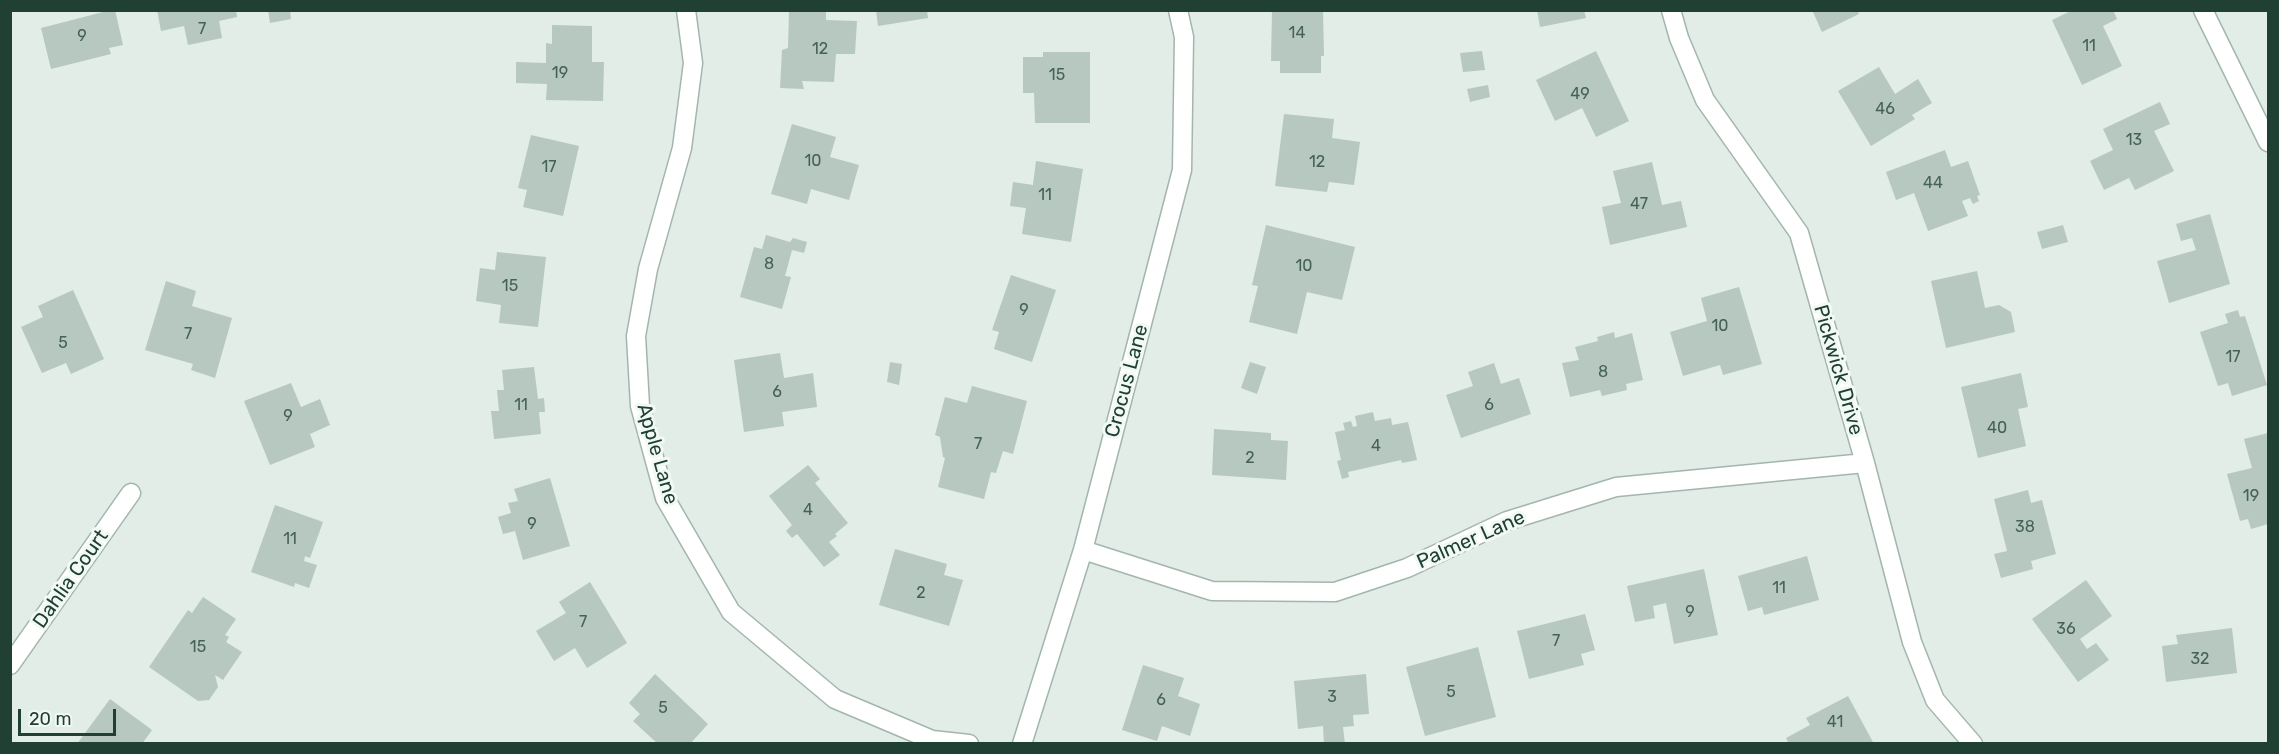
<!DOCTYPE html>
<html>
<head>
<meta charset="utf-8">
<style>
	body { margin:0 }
	#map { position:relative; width:2279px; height:754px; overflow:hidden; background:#e1ede6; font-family:Rubik,sans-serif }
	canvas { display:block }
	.frame { position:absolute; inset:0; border:12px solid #1f4033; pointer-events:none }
	.scale { position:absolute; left:18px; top:709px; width:98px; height:27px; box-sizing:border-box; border:3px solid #1f4033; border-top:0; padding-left:8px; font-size:18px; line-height:21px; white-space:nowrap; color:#1f4033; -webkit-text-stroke:4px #f2f9f5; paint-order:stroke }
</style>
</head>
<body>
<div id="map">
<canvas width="2279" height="754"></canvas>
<div class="frame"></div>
<div class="scale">20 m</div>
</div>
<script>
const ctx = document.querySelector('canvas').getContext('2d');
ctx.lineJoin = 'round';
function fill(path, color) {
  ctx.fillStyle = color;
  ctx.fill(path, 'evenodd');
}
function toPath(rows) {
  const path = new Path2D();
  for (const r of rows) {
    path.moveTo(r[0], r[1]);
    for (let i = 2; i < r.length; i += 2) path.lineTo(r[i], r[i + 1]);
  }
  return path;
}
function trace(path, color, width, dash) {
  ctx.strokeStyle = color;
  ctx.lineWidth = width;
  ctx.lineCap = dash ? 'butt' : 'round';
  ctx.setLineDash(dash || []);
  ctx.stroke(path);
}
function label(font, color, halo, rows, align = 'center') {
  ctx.font = font + ' Rubik,sans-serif';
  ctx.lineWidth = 6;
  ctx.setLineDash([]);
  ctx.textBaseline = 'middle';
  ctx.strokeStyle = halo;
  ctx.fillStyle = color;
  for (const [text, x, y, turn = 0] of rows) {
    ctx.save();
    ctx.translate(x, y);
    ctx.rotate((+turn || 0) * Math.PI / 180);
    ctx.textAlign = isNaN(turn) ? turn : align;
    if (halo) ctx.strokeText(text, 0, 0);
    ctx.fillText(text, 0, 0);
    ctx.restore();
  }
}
fill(toPath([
	[111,10,115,10,123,45,109,48,111,54,51,69,41,28],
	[157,10,236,10,237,17,219,21,222,38,188,45,184,26,161,31],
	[268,10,290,10,291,19,270,23],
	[789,10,826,10,826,20,857,21,855,54,836,54,834,82,802,81,804,89,780,88,782,50,788,48],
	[876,10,927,10,928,18,878,26],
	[1272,10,1323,10,1324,56,1321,56,1321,73,1280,73,1280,61,1271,61],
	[1537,10,1584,10,1586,18,1540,27],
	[1812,10,1857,10,1859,14,1822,32],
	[2073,10,2113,10,2117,19,2103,26,2122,66,2082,85,2052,20],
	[552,25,592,26,592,62,604,62,603,101,546,100,547,84,516,83,516,62,546,63,546,43,552,44],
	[1482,51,1485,70,1463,72,1460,53],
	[1596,51,1629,121,1596,137,1582,108,1555,121,1536,80],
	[1043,52,1090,52,1090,123,1035,123,1034,93,1023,93,1023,57,1043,57],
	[1879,67,1895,94,1918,79,1932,103,1912,115,1915,119,1871,146,1838,91],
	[1488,85,1490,97,1470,102,1467,89],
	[2160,102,2170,124,2154,131,2174,171,2135,190,2129,178,2104,190,2090,161,2113,150,2103,129],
	[1284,114,1334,119,1332,138,1360,142,1354,185,1329,182,1327,192,1275,186],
	[792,124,836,137,830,157,859,165,849,200,811,189,807,204,771,194],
	[531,135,579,146,563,216,523,207,527,190,518,188],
	[1945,150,1951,167,1968,161,1980,195,1977,196,1979,201,1973,204,1970,198,1962,201,1968,216,1928,231,1914,193,1896,200,1886,172],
	[1036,161,1083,169,1071,242,1022,234,1026,208,1010,206,1013,182,1033,185],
	[1652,162,1662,205,1681,201,1687,227,1610,245,1602,207,1621,203,1613,171],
	[2210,214,2230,284,2169,303,2157,261,2196,250,2192,238,2181,241,2176,224],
	[1266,225,1355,247,1342,300,1307,292,1297,334,1249,322,1258,286,1252,285],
	[2063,225,2068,242,2042,249,2037,232],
	[766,235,790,242,793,238,807,242,804,253,792,250,785,276,791,277,782,309,740,297,754,247,762,249],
	[497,252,546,257,538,327,499,323,501,305,476,301,480,268,495,270],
	[1977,271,1985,308,1999,305,2011,312,2015,332,1946,348,1931,281],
	[1011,275,1056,290,1032,362,994,349,999,332,992,330],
	[166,281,196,291,192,306,232,318,215,378,191,370,193,364,145,350],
	[1739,287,1762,364,1723,375,1720,365,1683,376,1670,332,1707,321,1701,298],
	[73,290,104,359,71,374,66,363,42,373,21,327,43,317,38,306],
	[2238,310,2240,317,2245,316,2267,385,2232,396,2228,383,2218,386,2200,332,2228,323,2225,314],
	[1614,332,1615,338,1632,333,1643,380,1626,384,1627,390,1602,396,1600,390,1570,397,1562,363,1579,360,1575,347,1598,341,1597,337],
	[780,353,784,378,813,373,817,407,782,412,784,426,744,432,734,360],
	[890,362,902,364,899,385,887,382],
	[1250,362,1266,367,1257,394,1241,388],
	[1494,363,1501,384,1519,378,1531,414,1461,438,1446,395,1473,386,1468,372],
	[534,367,538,399,544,398,545,412,539,412,541,434,494,439,491,411,499,411,497,390,504,390,502,370],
	[2021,373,2028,407,2018,409,2026,446,1978,458,1961,387],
	[291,383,301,407,320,399,330,425,310,434,315,447,270,465,244,401],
	[972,386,1027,401,1013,454,1003,451,996,473,991,472,984,499,938,487,945,458,943,457,940,437,935,435,945,397,967,403],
	[1373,412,1375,421,1391,418,1392,425,1408,422,1417,460,1402,463,1401,460,1348,472,1349,477,1342,479,1337,461,1341,460,1335,432,1345,430,1343,423,1351,421,1353,427,1357,426,1355,416],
	[1214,429,1271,433,1271,440,1288,441,1286,480,1212,475],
	[2268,433,2268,524,2251,529,2248,519,2240,521,2227,474,2252,468,2244,439],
	[808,465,820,479,815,483,848,523,835,534,837,536,829,542,840,555,824,567,797,534,792,538,786,531,792,525,769,496],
	[550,478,570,546,523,560,515,531,503,534,498,517,511,513,508,503,518,501,514,489],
	[2028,490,2031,503,2042,500,2056,554,2031,561,2033,569,2001,578,1994,554,2007,551,1994,499],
	[275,505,323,522,310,558,305,556,304,561,317,565,309,588,295,583,294,587,251,572],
	[895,549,947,564,944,575,963,580,949,626,879,605],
	[1807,556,1819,600,1764,615,1762,607,1748,611,1738,576],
	[1704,569,1718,635,1674,644,1666,603,1653,606,1655,618,1635,622,1627,586],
	[2086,580,2112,616,2080,639,2087,649,2096,643,2109,660,2078,682,2032,619],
	[590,582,627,643,587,668,575,648,554,661,536,631,566,613,559,602],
	[203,597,236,619,225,635,229,637,226,642,242,652,223,680,215,675,218,687,209,700,198,701,149,667,188,610,192,613],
	[1585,614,1595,650,1581,654,1584,665,1529,679,1517,631],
	[2232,628,2237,673,2166,682,2162,646,2178,644,2176,635],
	[1478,647,1496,717,1425,736,1406,667],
	[1143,665,1184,678,1178,696,1200,704,1190,736,1162,726,1157,741,1122,730],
	[655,674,708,724,690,744,658,744,633,721,640,714,629,703],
	[1366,674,1369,714,1353,715,1354,726,1343,727,1345,744,1324,744,1323,726,1298,729,1294,681],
	[1848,696,1874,744,1789,744,1786,738,1810,725,1806,718],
	[110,699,152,730,142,744,77,744]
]), '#b6c8bf');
const minor = toPath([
	[686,10,693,63,682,148,648,269,636,336,640,406,665,498,731,612,835,699,932,740,969,744],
	[1671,10,1679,38,1705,100,1799,233,1865,463,1912,642,1935,700,1973,744],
	[2203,10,2268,142],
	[1083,550,1212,591,1335,592,1407,568,1507,521,1616,487,1865,463],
	[10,665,131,493],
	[1022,744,1083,550,1182,170,1184,37,1178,10]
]);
trace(minor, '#a3b6ad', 21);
trace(minor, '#fff', 18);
label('16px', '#456256', null, [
	["7",202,29],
	["14",1297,33],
	["9",82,36],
	["11",2089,46],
	["12",820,49],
	["19",560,73],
	["15",1057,75],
	["49",1580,94],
	["46",1885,109],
	["13",2134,140],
	["10",813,161],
	["12",1317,162],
	["17",549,167],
	["44",1933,183],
	["11",1045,195],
	["47",1639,204],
	["8",769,264],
	["10",1304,266],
	["15",510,286],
	["9",1024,310],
	["10",1720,326],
	["7",188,334],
	["5",63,343],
	["17",2233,357],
	["8",1603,372],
	["6",777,392],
	["11",521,405],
	["6",1489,405],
	["9",288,416],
	["40",1997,428],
	["7",978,444],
	["4",1376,446],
	["2",1250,458],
	["19",2251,496],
	["4",808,510],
	["9",532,524],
	["38",2025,527],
	["11",290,539],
	["11",1779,588],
	["2",921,593],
	["9",1690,612],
	["7",583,622],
	["36",2066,629],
	["7",1556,641],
	["15",198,647],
	["32",2200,659],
	["5",1451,692],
	["3",1332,697],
	["6",1161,700],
	["5",663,708],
	["41",1835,722]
]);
label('20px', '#1f4033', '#f2f9f5', [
	["Pickwick Drive",1838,370,74],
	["Crocus Lane",1127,381,-75],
	["Apple Lane",657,454,74],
	["Palmer Lane",1471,540,-24],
	["Dahlia Court",71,579,-55]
]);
</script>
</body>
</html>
